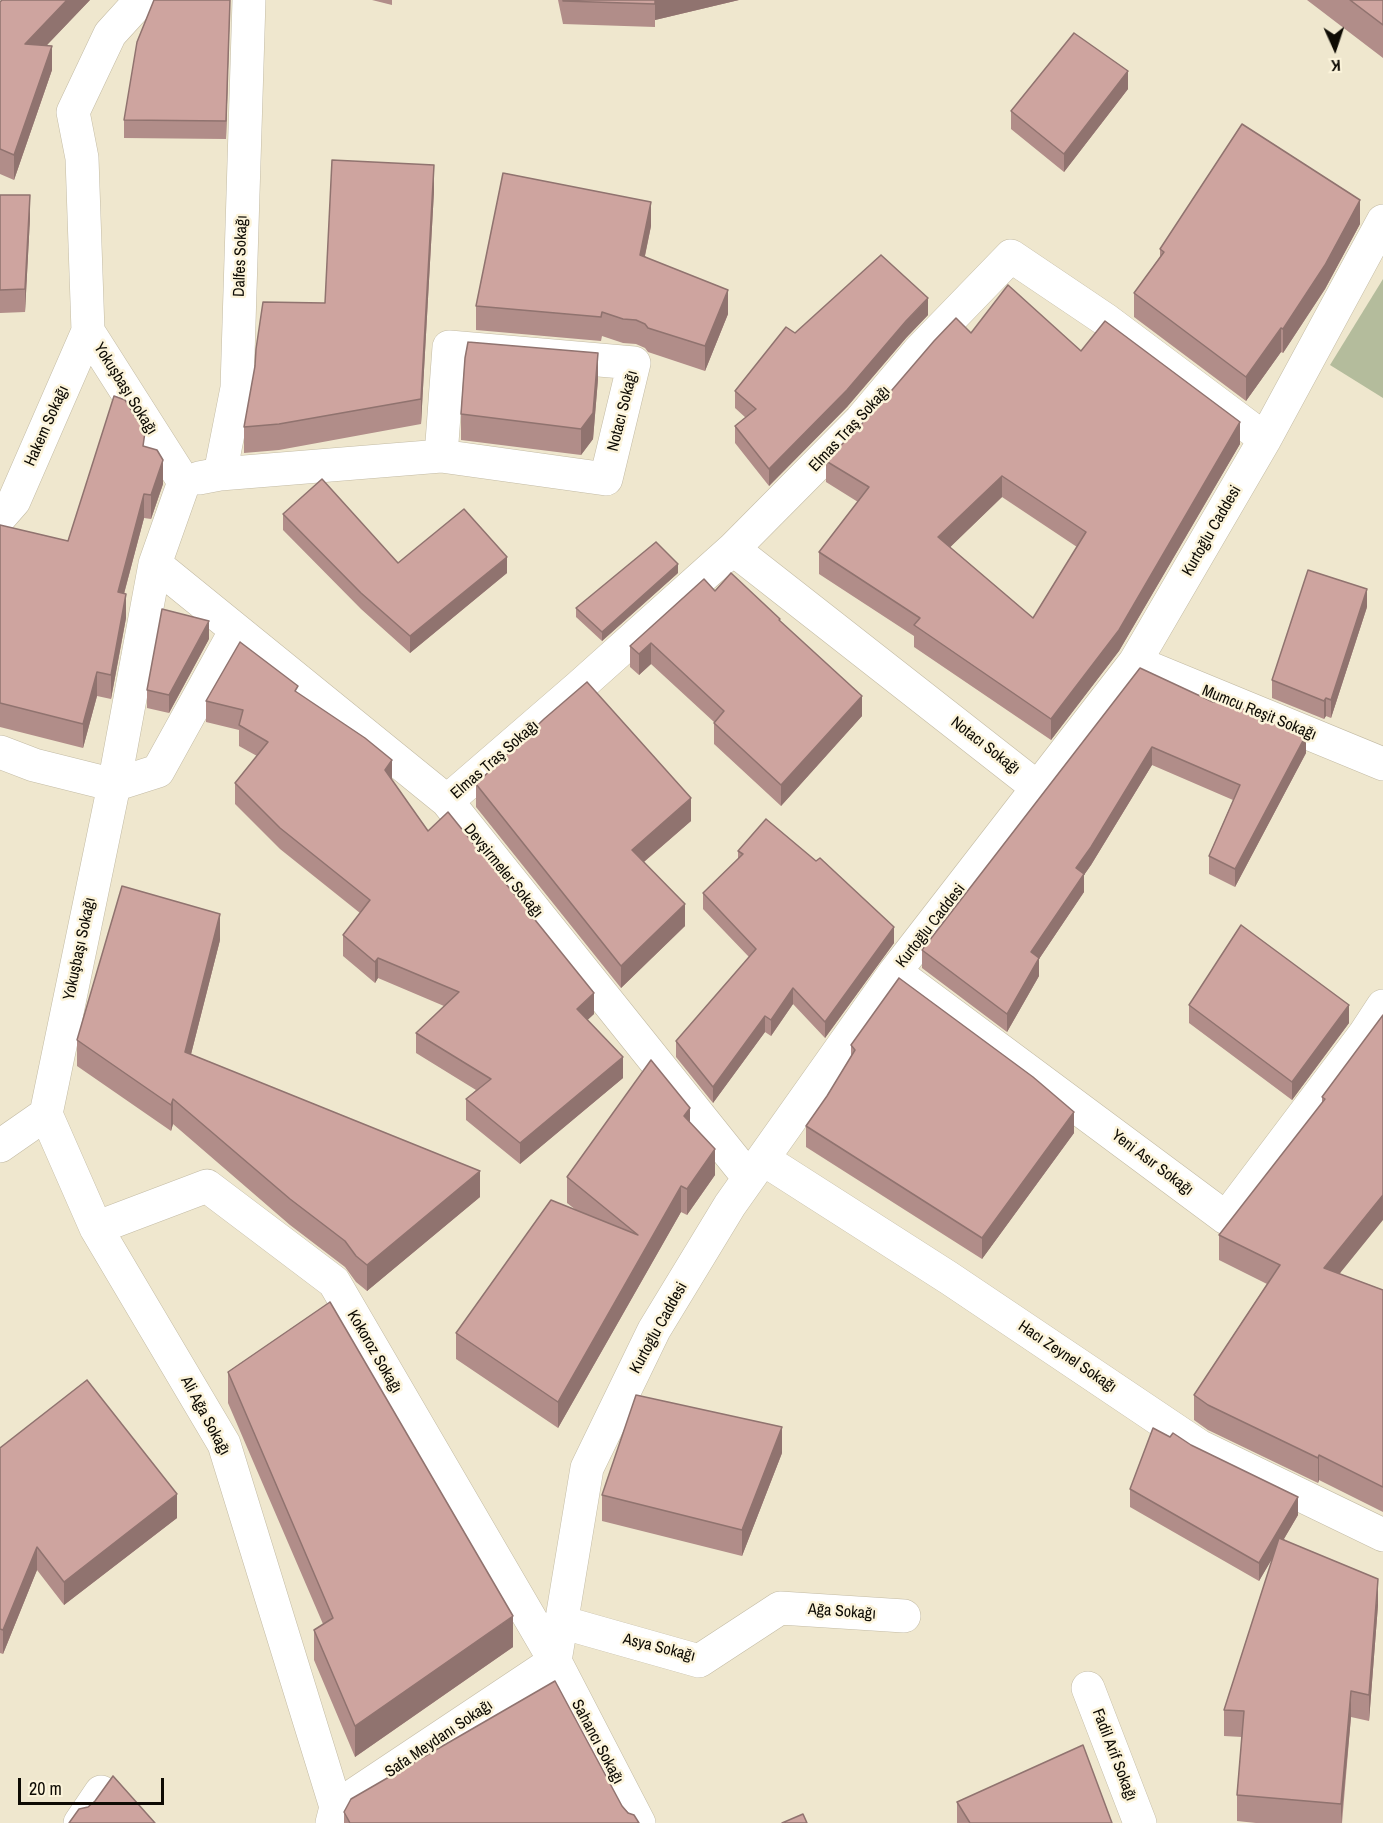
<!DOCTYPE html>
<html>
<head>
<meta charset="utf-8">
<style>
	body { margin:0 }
	#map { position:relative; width:1383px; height:1823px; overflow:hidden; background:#efe7ce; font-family:"Archivo Narrow",sans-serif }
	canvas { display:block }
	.north { position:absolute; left:1305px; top:18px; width:60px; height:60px; -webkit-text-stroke:4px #fcf4db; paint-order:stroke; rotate:177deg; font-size:16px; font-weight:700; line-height:24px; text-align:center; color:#0e0b04 }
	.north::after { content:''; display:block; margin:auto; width:21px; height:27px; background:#0e0b04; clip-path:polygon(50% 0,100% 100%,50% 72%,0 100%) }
	.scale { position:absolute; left:18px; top:1778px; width:146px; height:27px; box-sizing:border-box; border:3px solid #0e0b04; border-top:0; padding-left:8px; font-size:18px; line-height:21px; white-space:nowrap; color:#0e0b04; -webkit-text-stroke:4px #fcf4db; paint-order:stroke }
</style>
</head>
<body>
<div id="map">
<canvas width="1383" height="1823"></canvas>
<div class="north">K</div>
<div class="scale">20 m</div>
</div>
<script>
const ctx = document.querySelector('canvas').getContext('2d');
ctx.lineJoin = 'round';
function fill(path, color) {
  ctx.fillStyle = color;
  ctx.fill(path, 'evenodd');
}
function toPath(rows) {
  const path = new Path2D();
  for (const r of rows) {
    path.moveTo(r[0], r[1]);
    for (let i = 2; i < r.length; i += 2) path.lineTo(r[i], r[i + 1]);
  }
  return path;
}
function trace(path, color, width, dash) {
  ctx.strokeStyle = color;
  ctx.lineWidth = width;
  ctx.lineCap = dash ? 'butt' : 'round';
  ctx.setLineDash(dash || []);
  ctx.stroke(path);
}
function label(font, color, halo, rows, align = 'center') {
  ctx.font = font + ' "Archivo Narrow",sans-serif';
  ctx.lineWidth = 5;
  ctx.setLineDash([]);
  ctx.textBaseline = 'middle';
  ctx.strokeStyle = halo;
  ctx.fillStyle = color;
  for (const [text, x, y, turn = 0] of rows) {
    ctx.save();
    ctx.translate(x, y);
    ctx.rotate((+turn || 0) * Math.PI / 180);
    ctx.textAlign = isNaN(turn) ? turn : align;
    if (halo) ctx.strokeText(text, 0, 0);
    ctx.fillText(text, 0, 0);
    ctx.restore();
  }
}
fill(toPath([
	[1383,279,1383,398,1330,365]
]), '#b4bc9c');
const minor = toPath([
	[220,474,441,456,606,479,634,363,449,347,441,456],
	[199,478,220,474,237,388,249,0],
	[0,517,14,501,88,331],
	[733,549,1038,788],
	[155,564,447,801,749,1178],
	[1135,662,1383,764],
	[0,752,34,765,114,785,158,771,236,630],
	[447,801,580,686,733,549,861,420,920,350,1011,256,1106,320,1265,439],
	[895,972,1226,1218,1364,1035,1383,1006],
	[46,1114,114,785,155,564,184,482,88,331,82,158,73,112,110,34,141,0],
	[46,1114,96,1228,224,1444,336,1807],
	[0,1146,46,1114],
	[763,1159,949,1278,1199,1446,1383,1535],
	[96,1228,207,1186,334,1282,555,1661,639,1823],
	[561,1622,699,1661,780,1608,904,1616],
	[555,1661,587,1468,654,1330,730,1205,895,972,1135,662,1265,439,1383,221],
	[1088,1688,1140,1823],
	[80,1823,101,1792],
	[332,1823,336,1807,555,1661]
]);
trace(minor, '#c3bba4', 34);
trace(minor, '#fff', 33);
fill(toPath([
	[2,0,90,0,47,45,52,70,14,180,0,174,0,2],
	[230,0,226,139,124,138,124,120],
	[372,0,392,0,392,5],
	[558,0,739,0,655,20,655,27,563,24],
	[1307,0,1383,0,1383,58],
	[1128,89,1064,172,1011,129,1011,111],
	[434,191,421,424,279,450,244,453,244,427,325,303],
	[0,195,30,218,25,312,0,313],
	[1360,224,1325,289,1283,353,1281,352,1246,401,1134,317,1134,293,1160,257,1160,249],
	[651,226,645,256,728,314,705,371,648,352,645,348,636,344,623,343,602,336,601,341,476,330,476,306],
	[928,315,906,338,847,407,769,486,735,443,735,426,746,418,735,408,735,391,795,333],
	[971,333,1081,351,1240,444,1119,651,1051,740,914,647,914,636,819,574,819,552,858,502,826,482,826,461],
	[1002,497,1077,547,1033,618,950,547],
	[598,379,593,439,581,455,461,440,461,414],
	[145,446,163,484,151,519,144,518,124,594,126,618,111,699,97,696,83,748,0,727,0,525,68,541],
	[283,514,398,563,507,573,410,653,361,609,283,530],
	[678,573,602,641,576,617,576,608],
	[715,591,780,622,862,716,781,806,714,744,714,722,651,664,639,675,630,667,630,646],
	[1367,607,1331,718,1326,716,1324,719,1272,698,1272,680],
	[209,639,169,713,147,708,147,690],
	[1140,668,1306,753,1235,887,1209,874,1209,856,1233,800,1152,765,1091,865,1084,875,1084,892,1039,959,1039,976,1007,1032,922,968,922,950],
	[298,693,392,780,428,831,594,1014,587,1020,623,1078,520,1164,466,1120,466,1099,476,1090,416,1053,416,1033,444,1006,378,978,375,983,343,956,343,935,360,913,280,849,235,804,235,783,257,756,239,746,239,730,206,722,206,701],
	[476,784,691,821,644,862,685,926,621,988,476,807],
	[738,851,894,943,825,1038,793,1004,771,1036,765,1032,713,1103,676,1057,676,1041,749,957,703,909,703,893,738,859],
	[220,940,191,1054,480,1197,367,1291,356,1282,345,1267,290,1225,173,1124,171,1131,77,1066,77,1040],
	[1189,1005,1349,1023,1292,1100,1189,1023],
	[1379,1021,1340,1274,1383,1290,1383,1512,1319,1480,1318,1483,1208,1430,1194,1420,1194,1395,1267,1284,1219,1260,1219,1235,1322,1103,1322,1097],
	[851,1045,1074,1133,982,1259,806,1147,806,1126,827,1096,851,1056],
	[690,1122,715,1175,687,1215,681,1212,558,1428,456,1359,456,1333,576,1210,567,1203,567,1177],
	[228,1372,513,1647,355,1757,314,1660,314,1630,323,1624,228,1403],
	[0,1448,177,1518,64,1605,37,1570,3,1654,0,1653],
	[782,1453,742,1556,602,1521,602,1495],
	[1130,1489,1298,1515,1284,1539,1378,1605,1369,1721,1351,1717,1342,1823,1256,1823,1237,1821,1237,1795,1242,1737,1224,1736,1224,1710,1273,1557,1259,1581,1130,1507],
	[957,1802,1112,1823,957,1823],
	[622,1806,639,1823,344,1823,344,1812]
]), '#b18d89');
fill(toPath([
	[67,0,90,0,25,68,25,44],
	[230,0,226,139,226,121],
	[654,0,739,0,655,20,655,4],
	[52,46,52,70,14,180,14,155],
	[1128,71,1128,89,1064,172,1064,154],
	[434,165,434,191,421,424,421,399],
	[30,195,30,218,25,312,25,289],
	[1360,200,1360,224,1325,289,1283,353,1283,329],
	[651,202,651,226,640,279,640,255],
	[728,290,728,314,705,371,705,346],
	[928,298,928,315,906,338,847,407,769,486,769,469],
	[1281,328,1281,352,1246,401,1246,377],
	[598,353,598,379,593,439,581,455,581,429],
	[1240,422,1240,444,1119,651,1051,740,1051,719],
	[163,460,163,484,151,519,151,495],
	[1002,476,1002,497,938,559,938,537],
	[144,494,144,518,118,616,118,592],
	[507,557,507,573,410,653,410,636],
	[678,564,678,573,602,641,602,632],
	[1367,589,1367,607,1331,718,1331,700],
	[126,594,126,618,111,699,111,675],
	[209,621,209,639,169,713,169,695],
	[651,643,651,664,639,675,639,654],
	[97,672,97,696,83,748,83,724],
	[862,696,862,716,781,806,781,785],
	[1326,698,1326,716,1324,719,1324,701],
	[1306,735,1306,753,1235,887,1235,869],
	[1152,747,1152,765,1091,865,1084,875,1084,892,1039,959,1039,976,1007,1032,1007,1014,1031,952,1076,868],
	[392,760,392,781,385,770],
	[691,798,691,821,632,872,632,850],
	[685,904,685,926,621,988,621,966],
	[220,914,220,940,185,1078,185,1052],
	[894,927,894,943,825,1038,825,1022],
	[378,958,378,978,375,983,375,962],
	[793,988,793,1004,771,1036,771,1020],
	[594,993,594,1014,577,1030,577,1009],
	[1349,1005,1349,1023,1292,1100,1292,1082],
	[765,1016,765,1032,713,1103,713,1087],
	[623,1057,623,1078,520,1164,520,1143],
	[173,1099,173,1124,171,1131,171,1105],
	[690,1108,690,1134,684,1116],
	[1074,1112,1074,1133,982,1259,982,1238],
	[715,1149,715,1175,687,1215,687,1189],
	[480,1171,480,1197,367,1291,367,1265],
	[681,1186,681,1212,558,1428,558,1402],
	[1383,1195,1383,1220,1324,1293,1324,1268],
	[782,1427,782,1453,742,1556,742,1530],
	[1319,1455,1319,1480,1318,1483,1318,1458],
	[177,1494,177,1518,64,1605,64,1582],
	[1298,1497,1298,1515,1259,1581,1259,1563],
	[37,1547,37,1570,3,1654,3,1630],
	[1378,1579,1378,1605,1369,1721,1369,1695],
	[513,1616,513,1647,355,1757,355,1726],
	[1351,1691,1351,1717,1341,1823,1341,1804]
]), '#90736f');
const building = toPath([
	[2,0,67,0,25,44,52,46,14,155,0,149,0,2,2,0],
	[154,0,230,0,226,121,124,120,137,42,154,0],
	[563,0,655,0,655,4,563,1,563,0],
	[1350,0,1383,0,1383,25,1350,0],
	[1074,33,1128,71,1064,154,1011,111,1074,33],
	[1242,124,1360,200,1325,265,1283,329,1281,328,1246,377,1134,293,1164,252,1160,249,1242,124],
	[332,160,434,165,421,399,279,424,244,427,255,366,256,349,263,302,325,303,332,160],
	[503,173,651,202,640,255,728,290,705,346,648,328,645,324,636,320,623,319,602,312,601,317,476,306,503,173],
	[0,195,30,195,25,289,0,290,0,195],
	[881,255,928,298,906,321,847,390,769,469,735,426,756,409,735,391,786,327,795,333,881,255],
	[1008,285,1081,351,1105,321,1240,422,1119,630,1051,719,914,625,920,618,819,552,869,487,826,461,874,411,934,341,956,318,971,333,1008,285],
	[1002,476,1086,532,1033,618,938,537,1002,476],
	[468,342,598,353,593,413,581,429,461,414,465,358,468,342],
	[114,396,125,400,145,432,143,446,157,450,163,460,151,495,144,494,118,592,126,594,111,675,97,672,83,724,0,703,0,525,68,541,114,396],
	[322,479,398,563,464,509,507,557,410,636,361,593,283,514,322,479],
	[656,542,678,564,602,632,576,608,656,542],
	[1308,570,1367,589,1331,700,1326,698,1324,701,1272,680,1308,570],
	[731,573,780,619,779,620,862,696,781,785,714,723,724,711,651,643,639,654,630,646,704,579,715,591,731,573],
	[162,609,209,621,169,695,147,690,162,609],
	[240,642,298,686,295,691,365,738,392,760,385,770,428,831,448,812,594,993,577,1009,623,1057,520,1143,466,1099,491,1079,416,1033,459,992,378,958,375,962,343,935,370,900,280,828,235,783,268,742,239,725,243,710,206,701,240,642],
	[1140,668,1213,702,1231,704,1306,735,1235,869,1209,856,1240,785,1152,747,1091,847,1076,868,1084,874,1031,952,1039,958,1007,1014,922,950,1140,668],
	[587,682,691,798,632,850,685,904,621,966,476,784,544,719,587,682],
	[766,819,816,861,820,858,894,927,825,1022,793,988,771,1020,765,1016,713,1087,676,1041,756,949,703,893,743,854,738,851,766,819],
	[122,886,220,914,185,1052,480,1171,367,1265,356,1256,345,1241,290,1199,173,1099,171,1105,77,1040,122,886],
	[1241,925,1349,1005,1292,1082,1189,1005,1241,925],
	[899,978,1033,1077,1074,1112,982,1238,806,1126,827,1096,855,1050,851,1045,899,978],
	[1383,1015,1383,1195,1324,1268,1383,1290,1383,1487,1319,1455,1318,1458,1208,1405,1194,1395,1280,1265,1219,1235,1325,1099,1322,1097,1383,1015],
	[651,1060,690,1108,684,1116,715,1149,687,1189,681,1186,558,1402,456,1333,551,1200,638,1235,567,1177,651,1060],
	[330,1302,513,1616,355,1726,314,1630,333,1618,228,1372,330,1302],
	[87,1380,177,1494,64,1582,37,1547,3,1630,0,1629,0,1448,87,1380],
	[636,1395,782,1427,742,1530,602,1495,636,1395],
	[1153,1428,1170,1437,1173,1433,1191,1445,1298,1497,1259,1563,1130,1489,1153,1428],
	[1279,1538,1378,1579,1369,1695,1351,1691,1341,1804,1237,1795,1244,1711,1224,1710,1279,1538],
	[555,1681,622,1806,628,1813,634,1815,639,1823,350,1823,344,1812,351,1799,555,1681],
	[1083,1745,1112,1823,970,1823,957,1802,1083,1745],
	[113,1776,155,1823,69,1823,79,1809,88,1807,95,1801,113,1776],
	[803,1814,807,1823,782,1823,803,1814]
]);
fill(building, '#cea49f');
trace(building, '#90736f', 1.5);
label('16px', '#0e0b04', '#fcf4db', [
	["Dalfes Sokağı",241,256,-88],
	["Yokuşbaşı Sokağı",125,389,58],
	["Notacı Sokağı",623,411,-76],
	["Hakem Sokağı",47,426,-66],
	["Elmas Traş Sokağı",850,429,-47],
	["Kurtoğlu Caddesi",1212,531,-60],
	["Mumcu Reşit Sokağı",1259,713,22],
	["Notacı Sokağı",985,746,38],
	["Elmas Traş Sokağı",495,760,-41],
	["Devşirmeler Sokağı",503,871,51],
	["Kurtoğlu Caddesi",931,926,-52],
	["Yokuşbaşı Sokağı",80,949,-78],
	["Yeni Asır Sokağı",1152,1163,37],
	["Kurtoğlu Caddesi",659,1328,-61],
	["Kokoroz Sokağı",374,1352,60],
	["Hacı Zeynel Sokağı",1067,1357,34],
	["Ali Ağa Sokağı",205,1416,62],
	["Ağa Sokağı",842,1612,4],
	["Asya Sokağı",659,1648,14],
	["Safa Meydanı Sokağı",439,1739,-34],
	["Sahancı Sokağı",597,1742,62],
	["Fadil Arif Sokağı",1114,1755,69]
]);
</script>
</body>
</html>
